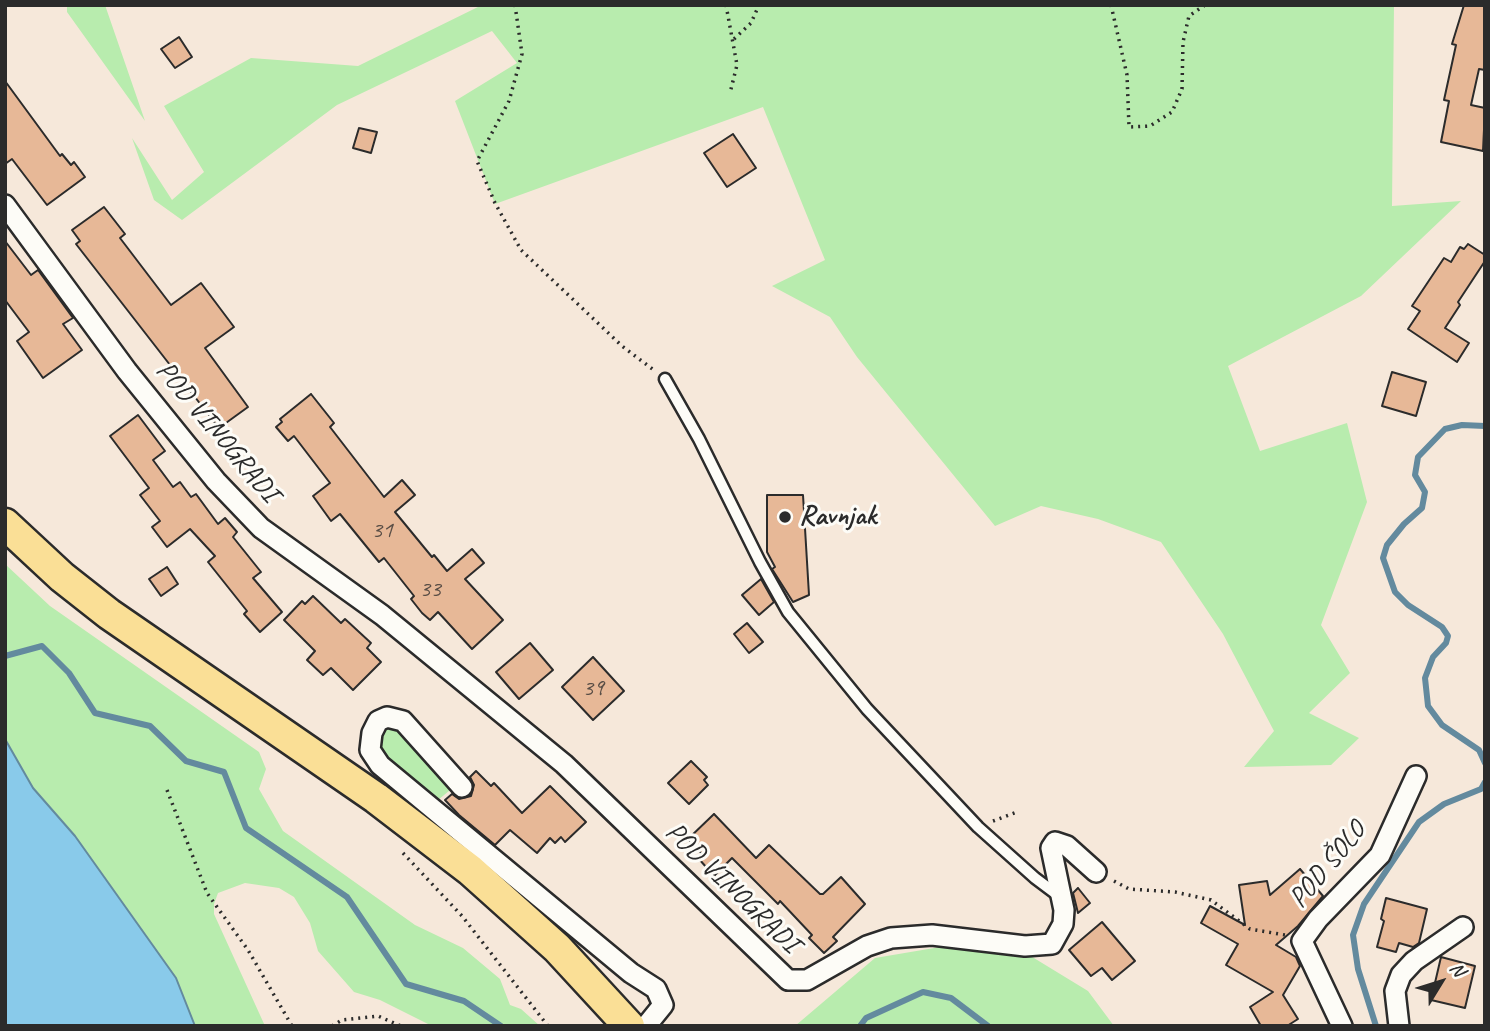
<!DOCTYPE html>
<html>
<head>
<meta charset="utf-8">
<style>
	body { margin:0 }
	#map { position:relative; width:1490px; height:1031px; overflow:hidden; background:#f6e8da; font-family:Caveat,sans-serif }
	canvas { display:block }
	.frame { position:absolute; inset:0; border:7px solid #2b2b2b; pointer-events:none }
	.north { position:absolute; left:1406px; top:947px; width:70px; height:70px; -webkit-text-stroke:5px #fdfcf7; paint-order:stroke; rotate:52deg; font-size:19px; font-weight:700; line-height:28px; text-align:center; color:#2b2b2b }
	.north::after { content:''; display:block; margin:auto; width:24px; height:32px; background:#2b2b2b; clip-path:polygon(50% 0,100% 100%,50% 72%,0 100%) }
</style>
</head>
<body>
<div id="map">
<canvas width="1490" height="1031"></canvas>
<div class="frame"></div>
<div class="north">N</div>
</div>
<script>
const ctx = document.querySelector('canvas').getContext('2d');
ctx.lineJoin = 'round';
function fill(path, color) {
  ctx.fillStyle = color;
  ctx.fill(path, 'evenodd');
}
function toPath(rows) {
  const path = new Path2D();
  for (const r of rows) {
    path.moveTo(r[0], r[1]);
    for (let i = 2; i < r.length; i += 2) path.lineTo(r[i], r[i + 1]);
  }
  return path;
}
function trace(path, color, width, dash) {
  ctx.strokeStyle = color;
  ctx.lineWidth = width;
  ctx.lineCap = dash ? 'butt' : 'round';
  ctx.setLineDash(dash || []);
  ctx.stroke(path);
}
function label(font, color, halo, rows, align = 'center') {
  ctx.font = font + ' Caveat,sans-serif';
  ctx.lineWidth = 6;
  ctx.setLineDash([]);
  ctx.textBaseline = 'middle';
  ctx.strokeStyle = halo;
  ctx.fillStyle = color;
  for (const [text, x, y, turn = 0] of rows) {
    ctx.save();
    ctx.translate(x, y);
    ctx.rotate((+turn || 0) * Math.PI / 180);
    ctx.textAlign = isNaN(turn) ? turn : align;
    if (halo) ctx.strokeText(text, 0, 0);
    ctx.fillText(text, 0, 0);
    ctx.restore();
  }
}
fill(toPath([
	[67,5,105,5,145,121,67,12],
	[482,5,1394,5,1392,206,1461,201,1361,296,1228,366,1260,451,1347,423,1367,502,1321,625,1350,673,1309,713,1359,738,1331,765,1244,767,1274,731,1223,634,1161,542,1098,519,1041,506,995,526,857,357,830,317,772,286,825,260,763,107,495,204,455,101,517,63,492,31,337,105,182,220,154,200,132,138,172,200,204,172,164,106,251,58,358,66],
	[5,564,50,606,259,752,266,769,259,789,283,831,415,925,463,948,500,979,510,1005,521,1009,540,1026,432,1026,380,1000,354,992,318,951,310,923,294,897,279,888,245,883,218,893,214,904,214,914,265,1026,195,1026,176,978,75,836,33,788,5,739],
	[389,728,397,728,455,786,438,800,394,765,382,754,378,744,382,733],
	[946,946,1029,955,1088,991,1114,1026,795,1026,875,958]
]), '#b8ecae');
const water = toPath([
	[5,739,33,788,75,836,176,978,195,1026,5,1026,5,739]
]);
fill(water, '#89caea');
trace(water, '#638a9e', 2);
trace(toPath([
	[1485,426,1462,425,1445,429,1418,457,1415,475,1425,492,1422,508,1404,524,1387,545,1383,558,1395,592,1408,605,1442,627,1448,636,1446,643,1433,657,1425,678,1428,706,1442,725,1479,750,1485,763],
	[5,656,42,646,69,673,95,713,150,726,186,761,224,772,246,828,347,897,406,984,464,1001,501,1026],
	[860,1026,866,1018,923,992,951,998,988,1026],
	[1376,1026,1358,969,1353,935,1364,904,1419,822,1444,804,1481,789,1485,782]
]), '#638a9e', 6);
const building = toPath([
	[1464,5,1485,5,1485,70,1479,69,1471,105,1485,108,1483,151,1441,142,1449,101,1444,100,1456,45,1452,44,1464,5],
	[179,37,192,57,175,68,161,49,179,37],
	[5,81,60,156,62,154,71,165,74,162,85,177,47,205,12,159,5,164,5,81],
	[359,128,377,132,371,153,353,148,359,128],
	[733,134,756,168,727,187,704,153,733,134],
	[104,207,125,234,120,238,171,305,201,283,234,327,205,348,248,407,219,428,76,244,80,241,72,230,104,207],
	[5,241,31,275,38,270,73,318,63,324,82,350,43,378,17,341,29,332,5,300,5,241],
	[1468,244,1485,255,1485,261,1458,302,1460,305,1445,328,1469,343,1457,362,1408,329,1420,311,1412,306,1444,258,1451,262,1460,247,1464,249,1468,244],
	[1392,372,1426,382,1416,416,1382,406,1392,372],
	[311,394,334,423,330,427,384,497,402,480,415,495,395,512,432,557,434,555,447,571,472,549,484,563,465,579,503,620,472,649,438,612,430,620,422,613,411,599,414,596,384,558,379,562,340,514,331,521,313,496,330,483,294,436,288,441,276,427,282,422,280,419,311,394],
	[138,415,165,451,153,460,173,487,180,482,191,497,196,494,218,524,225,518,237,532,233,537,261,572,253,578,282,612,260,632,244,614,247,611,208,562,215,556,190,529,167,547,152,527,160,521,140,495,149,488,110,436,138,415],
	[767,495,803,495,809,595,793,602,772,569,775,567,767,552,767,495],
	[167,567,178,584,161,596,149,579,167,567],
	[761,579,774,602,759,615,742,595,761,579],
	[313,596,341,623,345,619,371,643,367,648,381,662,353,690,331,668,323,675,307,660,315,651,284,620,302,601,305,604,313,596],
	[747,623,763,642,749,653,734,634,747,623],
	[530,643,553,670,519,699,496,672,530,643],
	[593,657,624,691,593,720,562,687,593,657],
	[691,761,707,777,704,780,708,785,689,804,668,783,691,761],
	[476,771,491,786,494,783,522,813,550,786,586,822,565,842,561,837,555,843,550,838,537,853,510,830,495,845,459,815,445,800,452,794,459,799,471,796,474,785,470,777,476,771],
	[714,814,756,858,769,845,820,894,823,894,841,877,865,904,833,937,837,941,824,953,809,938,812,935,780,901,778,904,732,858,714,876,699,859,703,855,688,839,714,814],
	[1300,869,1323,896,1298,926,1276,945,1296,957,1300,966,1283,995,1298,1019,1287,1026,1261,1026,1250,1007,1273,992,1226,965,1238,944,1201,923,1210,906,1245,925,1239,885,1267,881,1270,895,1300,869],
	[1078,888,1090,903,1078,913,1073,893,1078,888],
	[1386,898,1427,909,1419,943,1413,947,1399,943,1396,952,1377,947,1384,921,1381,919,1386,898],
	[1102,922,1135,961,1112,980,1102,968,1091,976,1069,950,1102,922],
	[1441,957,1475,966,1465,1008,1431,1000,1441,957]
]);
fill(building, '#e7b897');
trace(building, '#2b2b2b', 2);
const service = toPath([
	[665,379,699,439,760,562,788,612,867,709,978,827,1035,878,1059,896]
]);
const minor = toPath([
	[5,205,127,371,216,481,261,528,382,615,564,764,788,980,807,980,867,946,891,938,932,935,1025,946,1052,944,1063,924,1064,910,1051,848,1055,842,1067,846,1096,872],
	[462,787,403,721,387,717,378,721,372,733,370,750,380,765,631,973,656,989,663,1005,646,1026],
	[1342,1026,1302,941,1318,919,1380,855,1416,776],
	[1399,1026,1395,991,1401,975,1414,961,1463,927]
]);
const primary = toPath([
	[5,524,62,577,109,614,376,798,470,870,557,948,629,1026]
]);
trace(service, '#2b2b2b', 15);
trace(minor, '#2b2b2b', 24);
trace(primary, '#2b2b2b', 35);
trace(toPath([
	[515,5,522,54,509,101,477,161,495,203,521,250,622,346,655,371],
	[726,5,737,65,730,93],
	[1111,5,1127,75,1129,127,1150,126,1172,112,1182,89,1183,42,1189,16,1205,5],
	[734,39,751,23,759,5],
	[167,790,207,893,248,950,292,1026],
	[993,821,1017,812],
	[403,853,462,916,548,1026],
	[1114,881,1129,889,1175,892,1211,900,1250,929,1285,935],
	[332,1026,342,1020,378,1016,401,1026]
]), '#2b2b2b', 3.5, [2, 5]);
trace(service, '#fdfcf7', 10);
trace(minor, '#fdfcf7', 19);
trace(primary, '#fadf96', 30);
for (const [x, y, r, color] of [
	[785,517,7,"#2b2b2b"]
]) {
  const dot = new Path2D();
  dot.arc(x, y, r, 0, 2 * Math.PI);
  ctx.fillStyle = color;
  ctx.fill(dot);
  trace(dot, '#fdfcf7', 2.5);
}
label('24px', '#5a4e46', null, [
	["31",382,531],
	["33",430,590],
	["39",593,689]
]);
label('28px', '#2b2b2b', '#fdfcf7', [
	["POD VINOGRADI",217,432,50],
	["POD ŠOLO",1328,865,-50],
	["POD VINOGRADI",732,888,44]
]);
label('bold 28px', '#2b2b2b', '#fdfcf7', [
	["Ravnjak",799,517]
], 'left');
</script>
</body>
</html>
